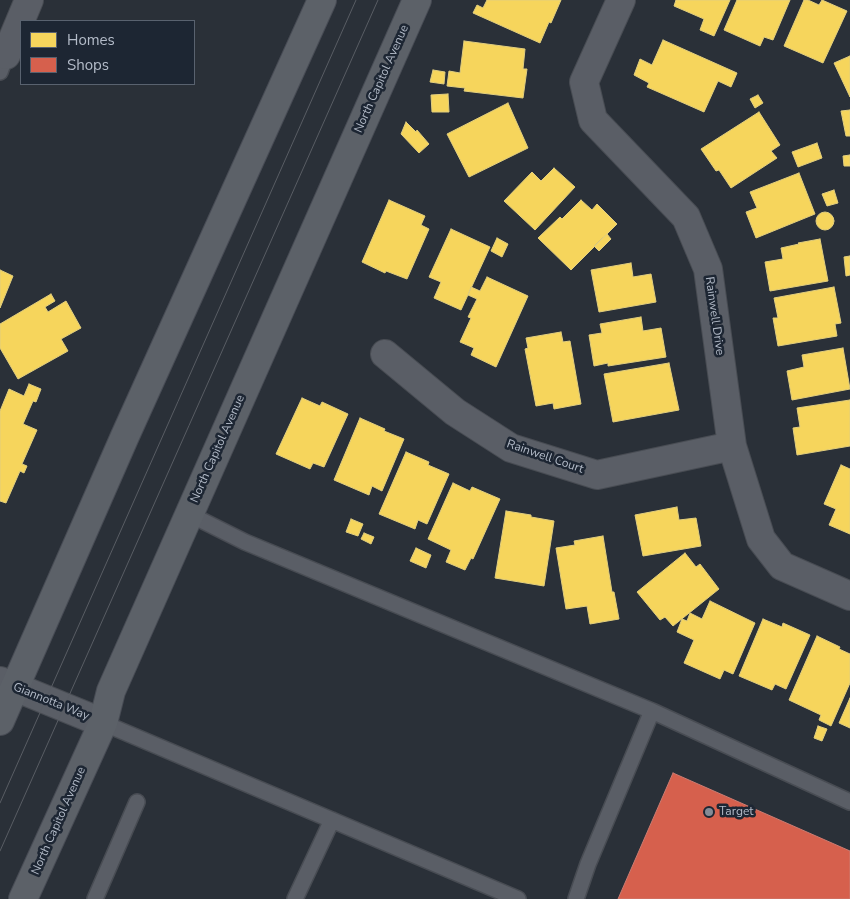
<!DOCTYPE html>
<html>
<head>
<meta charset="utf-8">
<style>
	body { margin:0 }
	#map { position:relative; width:850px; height:899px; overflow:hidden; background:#2a3038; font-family:"Nunito Sans",sans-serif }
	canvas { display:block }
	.legend { position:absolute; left:20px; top:20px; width:175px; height:65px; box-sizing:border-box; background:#1d2633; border:1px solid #59626f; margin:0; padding:6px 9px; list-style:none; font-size:15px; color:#b4bcc9 }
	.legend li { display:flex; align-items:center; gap:10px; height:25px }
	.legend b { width:25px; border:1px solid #59626f }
</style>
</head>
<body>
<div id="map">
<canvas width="850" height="899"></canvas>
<ul class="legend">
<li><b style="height:14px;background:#f6d55c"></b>Homes</li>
<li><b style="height:14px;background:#d6604d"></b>Shops</li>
</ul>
</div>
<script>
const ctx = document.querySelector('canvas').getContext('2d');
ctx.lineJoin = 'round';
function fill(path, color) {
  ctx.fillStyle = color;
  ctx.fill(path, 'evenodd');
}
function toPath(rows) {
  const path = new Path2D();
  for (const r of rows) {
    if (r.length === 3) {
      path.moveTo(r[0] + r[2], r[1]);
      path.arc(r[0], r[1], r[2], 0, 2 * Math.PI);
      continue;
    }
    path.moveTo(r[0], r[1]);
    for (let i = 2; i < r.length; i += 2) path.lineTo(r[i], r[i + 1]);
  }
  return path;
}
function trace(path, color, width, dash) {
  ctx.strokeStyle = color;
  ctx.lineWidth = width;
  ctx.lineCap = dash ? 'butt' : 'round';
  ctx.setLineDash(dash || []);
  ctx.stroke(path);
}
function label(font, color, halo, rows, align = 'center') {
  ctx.font = font + ' "Nunito Sans",sans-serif';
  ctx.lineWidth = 5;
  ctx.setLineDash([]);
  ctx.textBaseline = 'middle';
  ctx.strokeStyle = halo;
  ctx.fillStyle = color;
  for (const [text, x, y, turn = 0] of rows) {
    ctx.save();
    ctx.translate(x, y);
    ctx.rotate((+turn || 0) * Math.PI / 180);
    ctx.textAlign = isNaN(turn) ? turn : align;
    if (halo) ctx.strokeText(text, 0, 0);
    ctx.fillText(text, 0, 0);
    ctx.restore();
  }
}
const homes = toPath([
	[487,0,561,0,551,23,549,22,540,43,473,13,477,5,483,8,487,0],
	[676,0,730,0,714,36,700,30,704,19,674,6,676,0],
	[737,0,790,0,773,40,764,37,760,46,724,30,737,0],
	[804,0,808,0,819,5,822,0,847,11,823,63,784,46,804,0],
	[663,40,737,73,731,87,718,81,704,112,647,87,649,83,634,75,640,59,652,65,663,40],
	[464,41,525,49,523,69,527,69,523,98,464,91,465,88,447,86,449,71,460,73,464,41],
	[850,56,850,97,834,63,850,56],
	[433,70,445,72,444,84,430,82,433,70],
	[448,94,449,112,432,112,431,95,448,94],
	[758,95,763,103,755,108,750,99,758,95],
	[508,103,528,148,469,177,447,134,508,103],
	[850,110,850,136,846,136,841,111,850,110],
	[759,112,780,145,771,151,777,158,731,188,719,170,716,171,701,149,759,112],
	[406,122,416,132,417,130,429,144,419,153,401,134,406,122],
	[817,143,822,158,798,167,792,152,817,143],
	[850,155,850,166,844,166,843,156,850,155],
	[554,168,575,187,535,230,504,201,532,172,541,181,554,168],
	[799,173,815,214,756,238,746,212,757,208,750,192,799,173],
	[834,190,838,203,827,206,822,194,834,190],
	[389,200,425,216,421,225,429,229,407,279,386,271,385,273,362,262,389,200],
	[581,200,592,210,597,204,617,224,571,270,538,238,560,217,562,219,581,200],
	[825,221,9],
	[451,229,490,247,461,310,434,298,441,282,429,277,451,229],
	[607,234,611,239,599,251,594,246,607,234],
	[497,238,508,244,502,257,491,251,497,238],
	[820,239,828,281,770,291,765,262,783,259,781,248,799,244,798,243,820,239],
	[850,256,850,275,846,276,844,257,850,256],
	[631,263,633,277,651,274,656,302,599,312,591,270,631,263],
	[0,270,13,276,0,308,0,270],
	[487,277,528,296,496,367,471,355,474,348,460,342,471,318,468,317,477,299,468,295,471,287,480,291,487,277],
	[834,287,841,323,835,324,837,336,778,346,773,318,778,318,774,298,834,287],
	[51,294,55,301,45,307,48,312,66,301,81,328,61,339,68,351,18,379,0,348,0,324,51,294],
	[641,317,643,331,661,328,666,357,608,366,608,363,594,366,589,335,602,333,600,324,641,317],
	[561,332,563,342,570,341,581,404,554,409,553,403,536,406,525,349,528,348,526,338,561,332],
	[843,348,850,389,792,400,787,371,804,367,802,355,843,348],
	[669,363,679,410,613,422,604,374,669,363],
	[29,384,41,389,36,402,33,401,23,424,37,430,22,464,27,466,24,473,20,471,6,503,0,501,0,411,9,389,24,396,29,384],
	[302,398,320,406,322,402,348,414,324,467,313,463,310,469,276,454,302,398],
	[850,400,850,446,797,455,793,428,800,427,797,408,850,400],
	[360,418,385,429,384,431,404,439,382,491,372,486,369,495,334,480,360,418],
	[406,452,429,462,428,465,449,474,427,524,418,520,415,529,379,514,406,452],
	[841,465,850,469,850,534,829,525,836,509,824,504,841,465],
	[453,483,470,491,472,487,500,499,473,559,471,558,465,570,446,562,451,550,428,539,453,483],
	[677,507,679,520,696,518,701,546,643,556,635,515,677,507],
	[506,511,531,515,531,517,554,521,544,586,495,578,506,511],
	[351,519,363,524,358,536,346,532,351,519],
	[364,533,374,537,371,544,361,539,364,533],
	[603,536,612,592,614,592,619,619,590,624,587,606,566,609,556,548,575,545,574,541,603,536],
	[416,548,431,555,426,568,410,561,416,548],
	[685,553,696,567,700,564,719,589,673,626,665,617,660,620,637,592,685,553],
	[710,601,755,623,733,674,724,670,720,679,684,663,694,640,677,632,682,619,687,621,690,613,702,619,710,601],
	[763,619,782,627,783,623,810,635,786,689,775,684,772,690,739,676,763,619],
	[817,636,840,647,839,649,850,654,850,683,831,726,819,720,821,715,789,700,817,636],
	[850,698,850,728,839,723,850,698],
	[818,726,827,729,822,741,814,738,818,726]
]);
fill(homes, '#f6d55c');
trace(homes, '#e2ce7d', 1);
const shops = toPath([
	[673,773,850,851,850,899,618,899,673,773]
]);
fill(shops, '#d6604d');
trace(shops, '#cc7c72', 1);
const lane = toPath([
	[0,72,6,55],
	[189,514,245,542,652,711,850,802],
	[103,723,518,899],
	[95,899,137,802],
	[295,899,332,820],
	[576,899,588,864,652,711]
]);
const street = toPath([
	[621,0,584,82,593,120,686,217,708,269,732,446,761,539,782,566,850,596],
	[0,53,6,55,29,0],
	[385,354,455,412,511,448,597,475,732,446],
	[0,681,103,723]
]);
const primary = toPath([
	[0,721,125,436,322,0],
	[23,899,103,723,111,691,417,0]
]);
trace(lane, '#484c53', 18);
trace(street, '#484c53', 30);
trace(primary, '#484c55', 30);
trace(lane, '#5a5e66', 15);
trace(street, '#5a5e66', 28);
trace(primary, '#5c6168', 28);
trace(toPath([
	[0,803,356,0],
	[0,851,378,0]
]), '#595d64', 1);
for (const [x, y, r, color] of [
	[709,812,5,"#848b96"]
]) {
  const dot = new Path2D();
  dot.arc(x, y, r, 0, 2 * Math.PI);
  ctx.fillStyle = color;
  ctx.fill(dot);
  trace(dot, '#1d2633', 2);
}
label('12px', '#b4bcc9', '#1d2633', [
	["North Capitol Avenue",382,79,-66],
	["Rainwell Drive",714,316,82],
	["North Capitol Avenue",218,449,-66],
	["Rainwell Court",545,457,19],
	["Giannotta Way",51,702,22],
	["North Capitol Avenue",59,821,-66]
]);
label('12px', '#b4bcc9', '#1d2633', [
	["Target",719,812]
], 'left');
</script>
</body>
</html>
